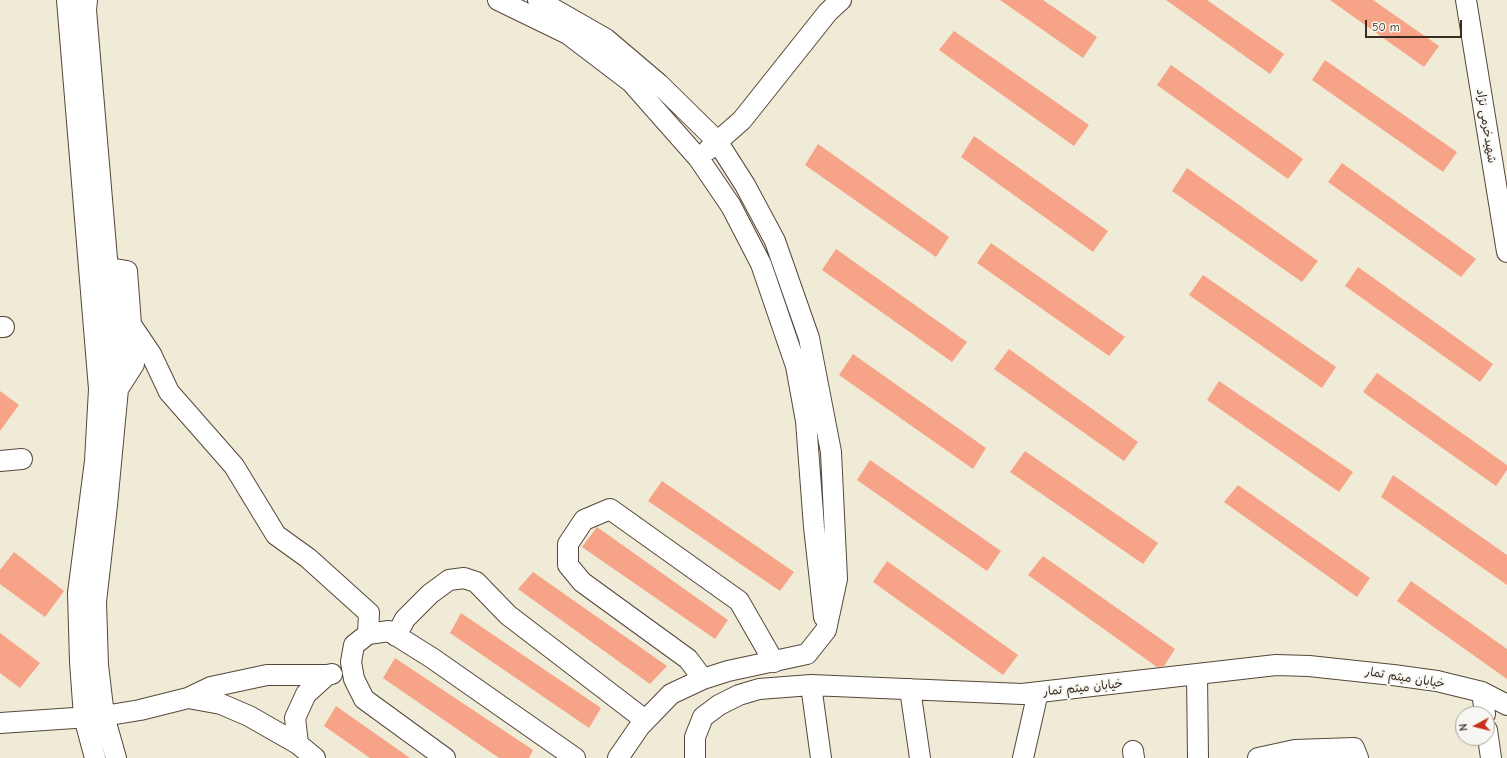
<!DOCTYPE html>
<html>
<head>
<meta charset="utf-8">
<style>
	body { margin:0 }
	#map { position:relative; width:1507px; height:758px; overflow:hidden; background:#efebd6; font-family:"Comic Neue",sans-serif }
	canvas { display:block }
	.north { position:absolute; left:1455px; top:706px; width:40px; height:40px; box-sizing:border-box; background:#f6f6f2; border:1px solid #aba49d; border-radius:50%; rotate:263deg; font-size:11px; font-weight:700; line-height:16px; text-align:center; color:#3b2a1e }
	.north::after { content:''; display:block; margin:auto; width:14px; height:18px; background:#c8321e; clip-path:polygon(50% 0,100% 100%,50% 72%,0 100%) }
	.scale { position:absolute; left:1365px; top:20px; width:97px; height:18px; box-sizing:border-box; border:2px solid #3b2a1e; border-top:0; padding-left:5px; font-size:12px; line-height:14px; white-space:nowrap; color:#3b2a1e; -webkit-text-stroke:3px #f6f6f2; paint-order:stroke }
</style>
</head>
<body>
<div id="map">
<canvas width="1507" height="758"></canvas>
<div class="north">N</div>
<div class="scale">50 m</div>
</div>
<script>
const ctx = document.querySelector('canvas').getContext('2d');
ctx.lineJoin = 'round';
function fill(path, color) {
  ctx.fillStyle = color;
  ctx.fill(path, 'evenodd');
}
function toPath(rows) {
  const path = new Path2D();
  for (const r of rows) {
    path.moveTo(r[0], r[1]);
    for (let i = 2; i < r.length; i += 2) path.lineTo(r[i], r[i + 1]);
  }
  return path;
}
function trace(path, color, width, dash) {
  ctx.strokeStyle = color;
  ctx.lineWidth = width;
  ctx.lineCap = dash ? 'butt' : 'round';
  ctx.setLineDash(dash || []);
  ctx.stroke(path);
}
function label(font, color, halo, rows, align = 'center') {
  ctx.font = font + ' "Comic Neue","Playpen Sans Arabic",sans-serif';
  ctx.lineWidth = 4;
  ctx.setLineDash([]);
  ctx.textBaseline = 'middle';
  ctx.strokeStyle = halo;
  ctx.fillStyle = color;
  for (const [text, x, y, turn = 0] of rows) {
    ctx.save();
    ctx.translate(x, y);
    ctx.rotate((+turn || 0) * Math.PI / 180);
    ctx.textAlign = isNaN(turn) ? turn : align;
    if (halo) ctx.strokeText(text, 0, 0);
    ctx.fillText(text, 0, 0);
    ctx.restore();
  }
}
fill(toPath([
	[1000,0,1043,0,1097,37,1083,58],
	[1166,0,1207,0,1284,54,1270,74],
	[1330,0,1373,0,1439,46,1424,67],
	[954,31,1089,125,1074,146,939,50],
	[1325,60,1457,152,1443,172,1312,80],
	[1171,65,1303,159,1288,179,1157,85],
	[974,136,1108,231,1093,252,961,157],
	[818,144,949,237,936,257,805,165],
	[1342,163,1476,259,1461,277,1328,182],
	[1187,168,1318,261,1302,282,1172,191],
	[991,243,1125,337,1109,356,977,263],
	[836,249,967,342,952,362,822,270],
	[1358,267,1493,364,1480,382,1345,286],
	[1203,275,1336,367,1322,388,1189,295],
	[1009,349,1138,442,1124,461,994,369],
	[853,354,986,448,973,469,839,375],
	[1377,373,1507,465,1507,470,1496,486,1363,392],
	[1219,381,1353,472,1339,492,1207,400],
	[0,391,19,405,0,431],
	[1025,451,1158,543,1143,564,1010,472],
	[870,460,1001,551,987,571,857,480],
	[1393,475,1507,555,1507,585,1381,497],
	[662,481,794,572,780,591,648,501],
	[1238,485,1370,578,1357,597,1224,502],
	[597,527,728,620,715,639,582,547],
	[14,552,64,591,45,617,0,584,0,570],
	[1043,556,1175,649,1164,666,1157,667,1028,575],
	[887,561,1018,655,1003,675,873,582],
	[533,572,667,666,650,684,518,589],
	[1411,581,1507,649,1507,679,1397,601],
	[461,613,601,708,589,728,450,633],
	[0,633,40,663,20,688,0,673],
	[395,658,533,750,529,758,499,758,383,678],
	[336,706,410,758,370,758,324,726]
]), '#f7a388');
const minor = toPath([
	[67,0,99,389,95,461,78,593,80,662,84,717,95,758],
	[87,0,86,10,118,389,107,505,96,602,98,665,104,716,116,758],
	[498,0,568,34,631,82,699,159,731,206,761,264,796,366,806,421,814,527,824,617],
	[538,0,606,39,659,84,717,141,745,185,775,241,809,338,831,452,837,579,826,630,807,654,728,671,703,679,671,694,640,726,618,758],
	[1466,0,1507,252],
	[708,150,742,120,828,12,841,0],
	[97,269,109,268,127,271,134,364,118,389,113,389],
	[132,326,151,354,169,392,234,466,276,535,308,558,369,613,368,634],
	[0,327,4,327],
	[0,461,22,459],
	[396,636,405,619,430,594,449,580,464,578,476,582,508,615,645,720],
	[1197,674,1198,758],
	[703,679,688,659,582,582,568,565,568,544,584,520,610,509,739,601,774,662],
	[811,685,821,758],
	[910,689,920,758],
	[1482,692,1485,714],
	[188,698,211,687,267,675,327,675],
	[0,723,104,716,140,710,188,698,221,704,249,716,298,744],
	[1487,730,1491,758],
	[1133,751,1134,758],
	[315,758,298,744,295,718,306,694,327,675,332,674],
	[445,758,364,699,354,679,351,662,354,645,368,634,389,631,432,658,575,758],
	[695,758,695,737,703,717,719,705,739,695,759,689,811,685,1022,694,1276,665,1309,666,1393,675,1437,681,1482,692,1507,705],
	[1023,758,1038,692],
	[1258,758,1295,750,1354,748,1358,758]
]);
trace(minor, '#56473a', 22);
trace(minor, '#fff', 20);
label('12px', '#3b2a1e', '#f6f6f2', [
	["شهیدخرمی نژاد",1486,126,81],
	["خیابان میثم تمار",1405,678,9],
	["خیابان میثم تمار",1083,688,-6]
]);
</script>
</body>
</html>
